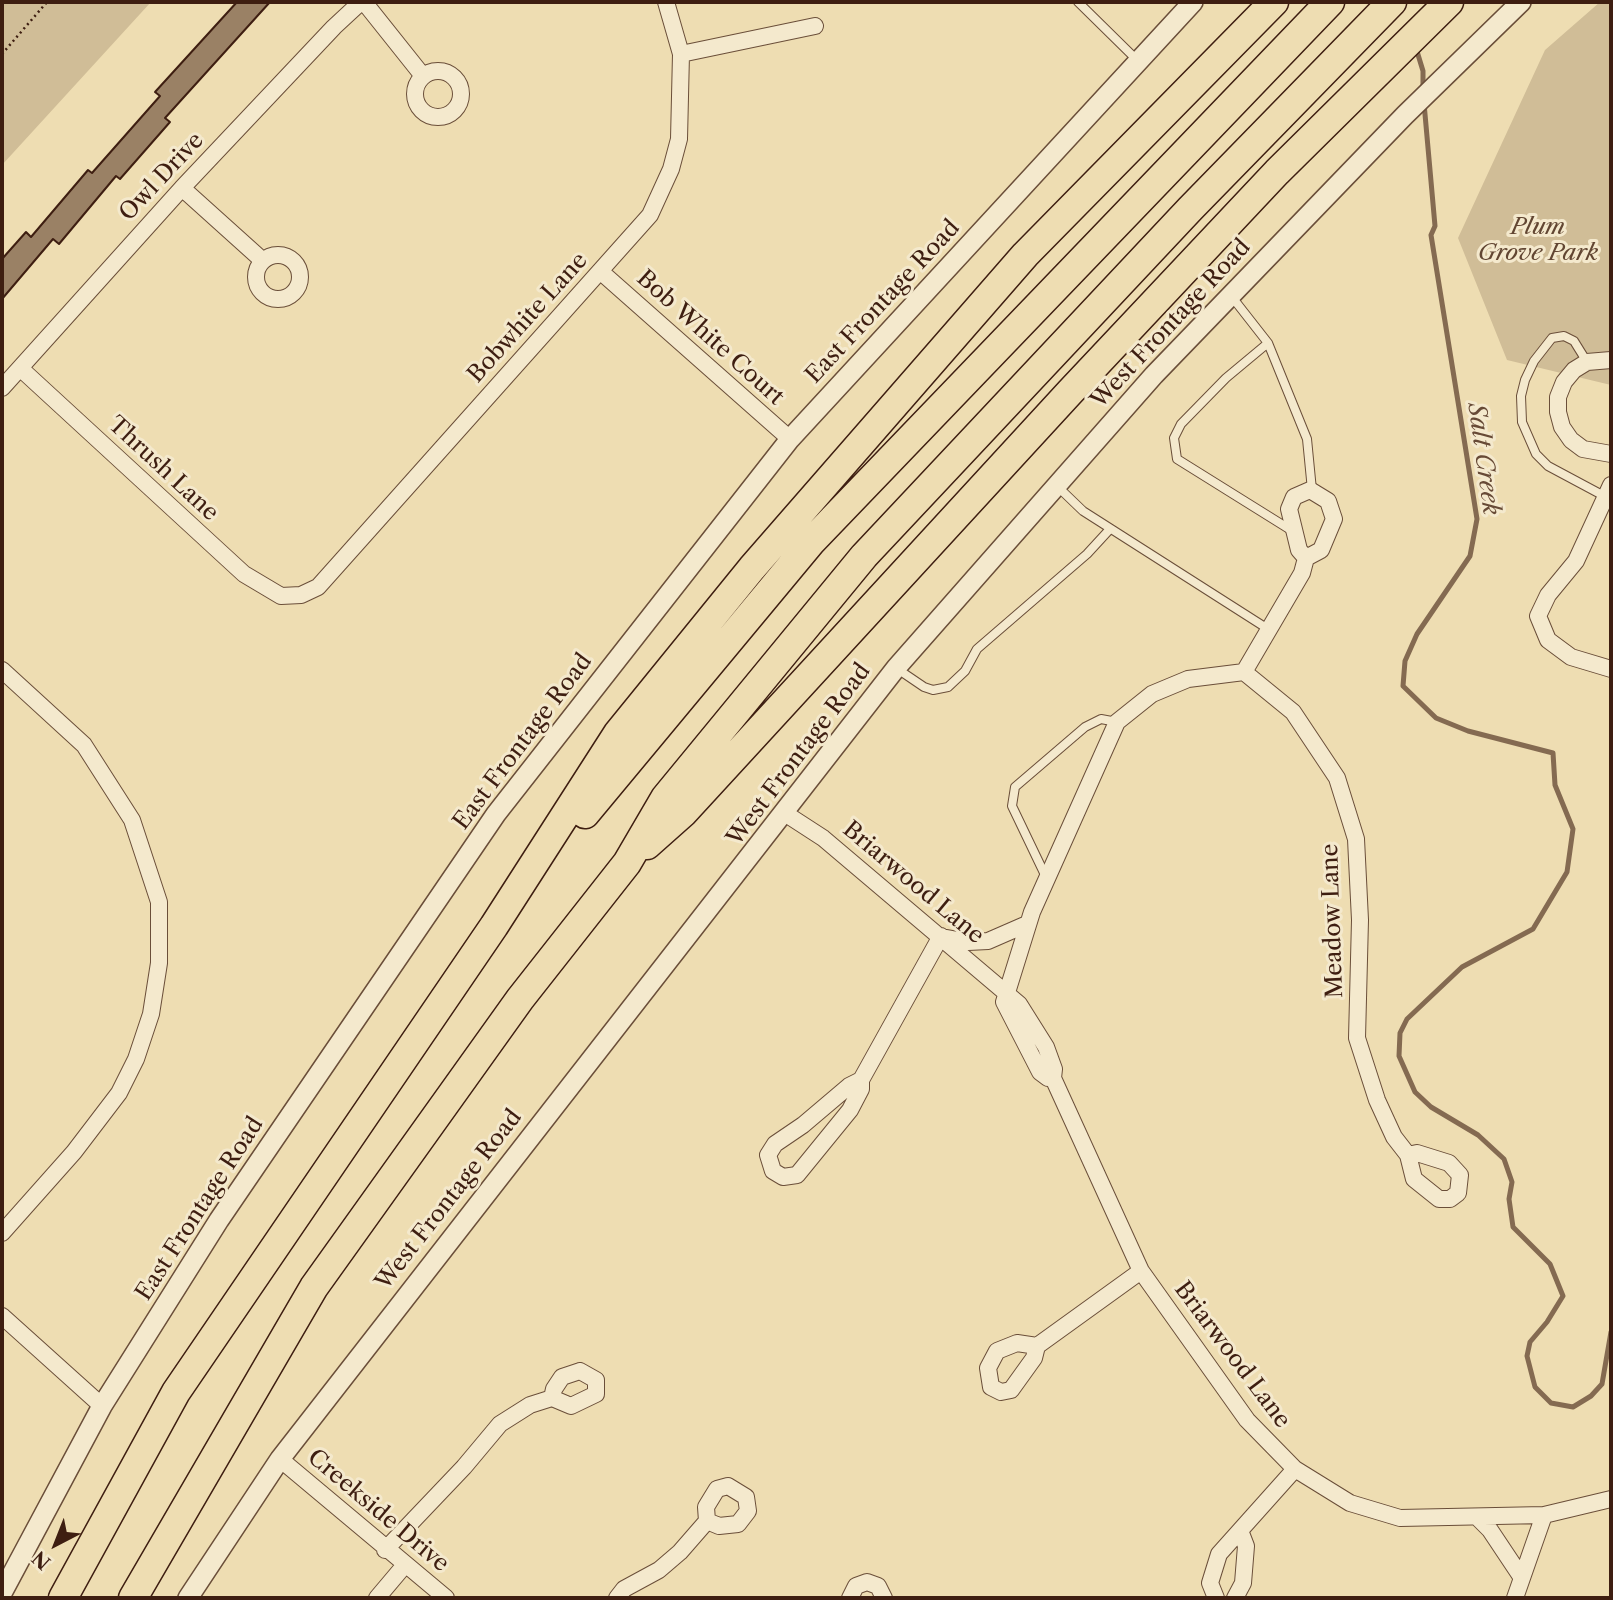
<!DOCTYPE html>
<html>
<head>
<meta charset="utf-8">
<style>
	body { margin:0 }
	#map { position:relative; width:1613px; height:1600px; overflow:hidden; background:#eeddb2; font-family:"Libre Caslon Text",serif }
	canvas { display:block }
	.frame { position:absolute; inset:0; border:4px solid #3e1e11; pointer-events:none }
	.north { position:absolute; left:21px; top:1509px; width:70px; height:70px; -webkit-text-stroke:5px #f4e9cd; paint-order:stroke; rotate:222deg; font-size:19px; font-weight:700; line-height:28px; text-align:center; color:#3e1e11 }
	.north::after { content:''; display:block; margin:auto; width:24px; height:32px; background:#3e1e11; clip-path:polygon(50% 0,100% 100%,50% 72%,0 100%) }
</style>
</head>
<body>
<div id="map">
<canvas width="1613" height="1600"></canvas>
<div class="frame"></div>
<div class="north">N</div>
</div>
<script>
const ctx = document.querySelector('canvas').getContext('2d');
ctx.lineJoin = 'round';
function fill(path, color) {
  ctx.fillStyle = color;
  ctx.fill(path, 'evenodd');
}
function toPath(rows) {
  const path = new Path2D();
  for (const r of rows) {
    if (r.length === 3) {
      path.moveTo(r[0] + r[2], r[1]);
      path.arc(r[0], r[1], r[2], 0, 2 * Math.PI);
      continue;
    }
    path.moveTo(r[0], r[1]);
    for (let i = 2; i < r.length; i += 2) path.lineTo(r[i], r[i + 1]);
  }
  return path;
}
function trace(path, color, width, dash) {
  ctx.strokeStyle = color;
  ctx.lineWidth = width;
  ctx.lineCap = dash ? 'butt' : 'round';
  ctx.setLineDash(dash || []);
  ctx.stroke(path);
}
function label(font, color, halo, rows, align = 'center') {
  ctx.font = font + ' "Libre Caslon Text",serif';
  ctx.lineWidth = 6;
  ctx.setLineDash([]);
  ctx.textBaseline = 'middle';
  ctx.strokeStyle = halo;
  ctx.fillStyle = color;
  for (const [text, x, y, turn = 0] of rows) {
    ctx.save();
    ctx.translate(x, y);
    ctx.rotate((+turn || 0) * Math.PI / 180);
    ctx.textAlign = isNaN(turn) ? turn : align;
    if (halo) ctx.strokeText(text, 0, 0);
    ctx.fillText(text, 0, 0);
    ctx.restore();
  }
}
fill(toPath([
	[2,2,151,2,2,165],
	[1600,2,1611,2,1611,385,1507,360,1458,238,1545,50]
]), '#d0bd97');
trace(toPath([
	[1416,48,1423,71,1423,89],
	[1424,103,1435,226,1431,235,1477,519,1470,556,1417,634,1405,661,1403,686,1436,718,1468,731,1553,753,1555,785,1573,829,1567,872,1533,929,1462,967,1407,1019,1400,1033,1399,1056,1415,1092,1431,1107,1478,1135,1504,1159,1512,1182,1509,1199,1513,1227,1550,1264,1563,1296,1547,1322,1530,1342,1527,1356,1535,1387,1551,1403,1573,1407,1591,1396,1602,1384,1611,1332]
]), '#846a51', 5);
const building = toPath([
	[237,2,270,2,165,118,170,122,120,179,116,176,59,244,53,239,2,299,2,259,26,232,31,237,88,170,92,173,160,96,155,92,237,2]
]);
fill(building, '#9a8165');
trace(building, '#3e1e11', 2);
const service = toPath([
	[1078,2,1138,61],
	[1232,297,1268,343,1307,439,1312,490],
	[1268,343,1226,378,1181,424,1174,438,1177,459,1294,532],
	[1587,362,1574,341,1564,336,1552,338,1534,361,1525,380,1521,396,1522,422,1536,454,1548,466,1606,497],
	[1057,486,1083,511,1268,629],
	[896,668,924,687,933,690,948,687,965,671,977,649,1087,554,1110,529],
	[1046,877,1012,806,1015,787,1085,727,1101,719,1117,722]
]);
const minor = toPath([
	[364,2,423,76],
	[681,54,815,26],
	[438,94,23],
	[182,188,262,260],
	[278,277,22],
	[600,271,790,439],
	[1611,360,1587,362,1574,370,1564,382,1558,397,1558,412,1562,427,1571,440,1583,449,1611,454],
	[20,368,244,574,281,596,301,595,318,587,650,215,671,169,679,139,681,54,666,2],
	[2,388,182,188,334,27,361,2],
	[1611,485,1576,561,1548,595,1538,616,1548,640,1571,657,1611,669],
	[1310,490,1328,501,1334,519,1321,550,1306,558,1299,550,1289,509,1294,497,1310,490],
	[2,670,84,745,132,820,159,902,159,963,151,1014,136,1059,119,1093,74,1152,2,1233],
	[1244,672,1293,712,1337,778,1356,839,1360,920,1357,1038,1377,1100,1394,1137,1408,1155,1414,1179,1439,1199,1450,1199,1458,1193,1460,1175,1449,1163,1417,1153,1408,1155],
	[786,814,823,838,1019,1004,1046,1047,1054,1069,1053,1078,1141,1271,1247,1420,1295,1469,1350,1503,1400,1518,1544,1515,1611,1499],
	[947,938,968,942,988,941,1027,924],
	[1053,1078,1048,1078,1040,1072,1004,1002,1032,912,1117,722,1152,694,1188,679,1244,672,1302,573,1306,558],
	[861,1080,849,1086,803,1125,775,1144,768,1155,773,1171,783,1177,797,1175,850,1110,861,1089,861,1080,941,936],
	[2,1316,102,1406],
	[1037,1346,1017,1343,997,1351,988,1368,991,1387,1001,1392,1011,1390,1034,1358,1037,1346,1141,1271],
	[580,1371,596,1380,596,1394,571,1406,552,1398,554,1389,562,1377,580,1371],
	[280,1459,446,1598],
	[1477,1517,1490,1530,1522,1578],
	[385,1550,464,1467,500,1424,530,1405,552,1398],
	[377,1598,404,1566],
	[617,1598,624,1589,659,1570,680,1552,707,1521,706,1507,717,1489,728,1486,746,1497,748,1511,738,1524,719,1526,707,1521],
	[850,1598,856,1586,867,1582,878,1586,884,1598],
	[1216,1598,1210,1583,1219,1554,1295,1469],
	[1235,1598,1243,1583,1246,1546,1241,1533],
	[1515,1598,1544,1515]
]);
const tertiary = toPath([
	[2,1593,102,1406,219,1220,496,814,790,439,1193,2],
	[188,1598,280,1459,896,668,1154,375,1405,115,1521,2]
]);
const motorway = toPath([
	[585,814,811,542,1330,2],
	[647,845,683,813,1070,392,1277,172,1449,2],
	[63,1598,176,1392,494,926,618,733,752,568,1025,255,1274,2],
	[133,1598,314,1287,520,999,627,863,665,798,864,556,1190,209,1392,2]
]);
trace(service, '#6a4e39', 10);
trace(minor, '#6a4e39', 18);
trace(tertiary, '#6a4e39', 22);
trace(motorway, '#3e1e11', 31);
trace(toPath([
	[2,54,47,2]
]), '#3e1e11', 2.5, [2, 3.5]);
trace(service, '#f4e9cd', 8);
trace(minor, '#f4e9cd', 16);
trace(tertiary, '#f4e9cd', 19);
trace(motorway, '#eeddb2', 28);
label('23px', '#3e1e11', '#f4e9cd', [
	["Owl Drive",162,177,-47],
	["East Frontage Road",883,302,-47],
	["Bobwhite Lane",528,318,-48],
	["West Frontage Road",1171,324,-47],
	["Bob White Court",710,338,42],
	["Thrush Lane",163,469,43],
	["East Frontage Road",523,742,-53],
	["West Frontage Road",799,755,-53],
	["Briarwood Lane",913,883,40],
	["Meadow Lane",1333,921,-92],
	["West Frontage Road",449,1200,-52],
	["East Frontage Road",200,1209,-57],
	["Briarwood Lane",1232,1355,53],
	["Creekside Drive",378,1511,40]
]);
label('italic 23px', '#624632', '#f4e9cd', [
	["Plum",1538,227],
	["Grove Park",1538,253]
]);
label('italic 24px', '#674a36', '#f4e9cd', [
	["Salt Creek",1483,459,82]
]);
</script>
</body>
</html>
